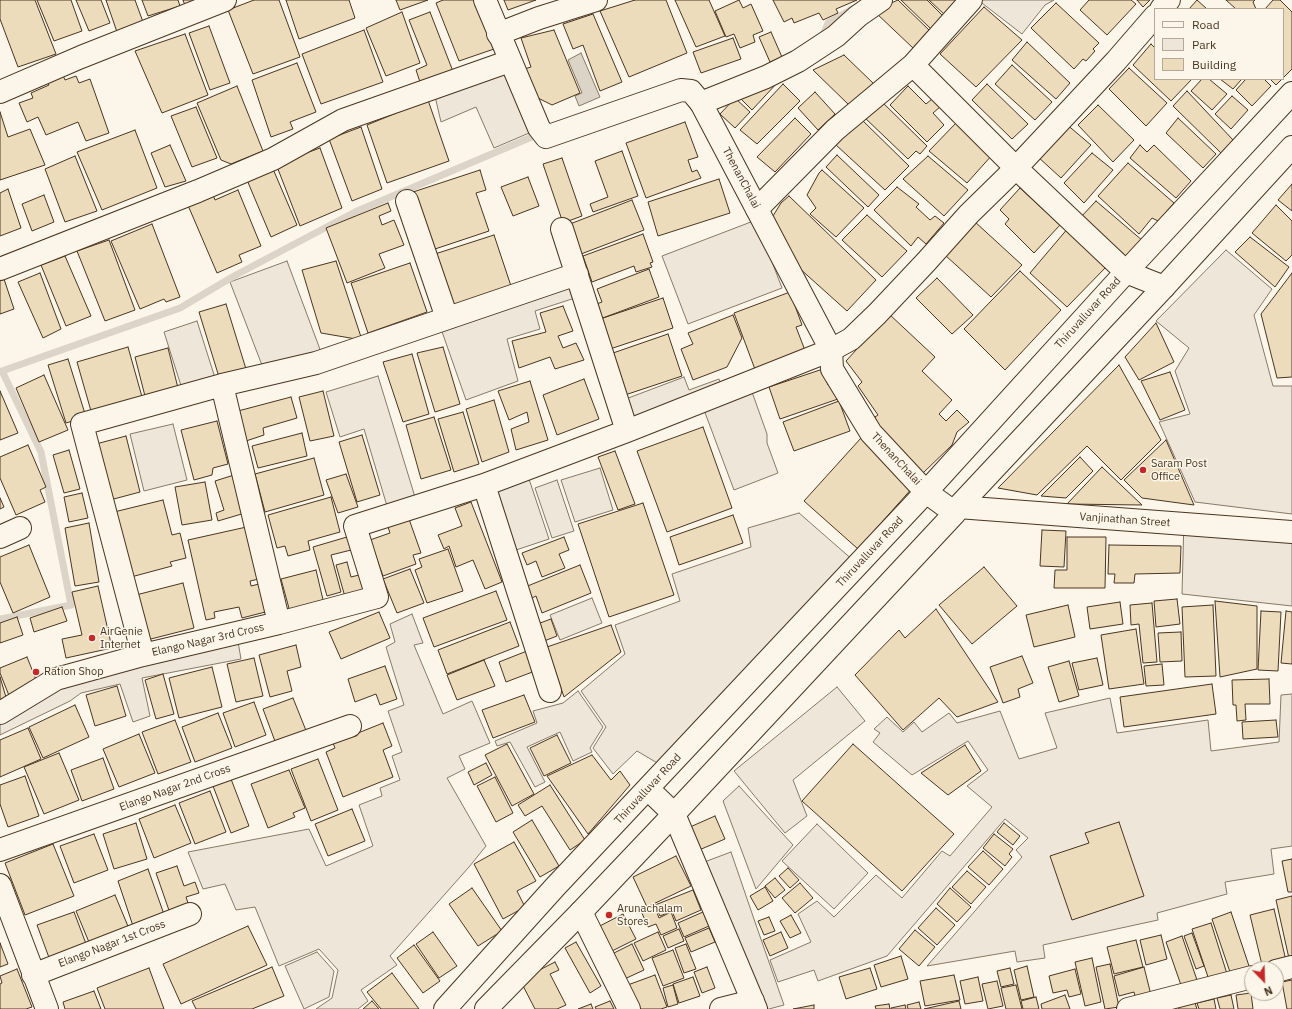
<!DOCTYPE html>
<html>
<head>
<meta charset="utf-8">
<style>
	body { margin:0 }
	#map { position:relative; width:1292px; height:1009px; overflow:hidden; background:#fbf6e9; font-family:"IBM Plex Sans",sans-serif }
	canvas { display:block }
	.legend { position:absolute; left:1154px; top:8px; width:130px; height:72px; box-sizing:border-box; background:#fbf6e9; border:1px solid #b4a999; margin:0; padding:5px 7px; list-style:none; font-size:12px; color:#4a3520 }
	.legend li { display:flex; align-items:center; gap:8px; height:20px }
	.legend b { width:20px; border:1px solid #b4a999 }
	.north { position:absolute; left:1244px; top:961px; width:40px; height:40px; box-sizing:border-box; background:#fbf6e9; border:1px solid #b4a999; border-radius:50%; rotate:157deg; font-size:11px; font-weight:700; line-height:16px; text-align:center; color:#4a3520 }
	.north::after { content:''; display:block; margin:auto; width:14px; height:18px; background:#c62828; clip-path:polygon(50% 0,100% 100%,50% 72%,0 100%) }
</style>
</head>
<body>
<div id="map">
<canvas width="1292" height="1009"></canvas>
<ul class="legend">
<li><b style="height:5px;background:#fbf6e9"></b>Road</li>
<li><b style="height:11px;background:#ede6d9"></b>Park</li>
<li><b style="height:11px;background:#ecdcbc"></b>Building</li>
</ul>
<div class="north">N</div>
</div>
<script>
const ctx = document.querySelector('canvas').getContext('2d');
ctx.lineJoin = 'round';
function fill(path, color) {
  ctx.fillStyle = color;
  ctx.fill(path, 'evenodd');
}
function toPath(rows) {
  const path = new Path2D();
  for (const r of rows) {
    path.moveTo(r[0], r[1]);
    for (let i = 2; i < r.length; i += 2) path.lineTo(r[i], r[i + 1]);
  }
  return path;
}
function trace(path, color, width, dash) {
  ctx.strokeStyle = color;
  ctx.lineWidth = width;
  ctx.lineCap = dash ? 'butt' : 'round';
  ctx.setLineDash(dash || []);
  ctx.stroke(path);
}
function label(font, color, halo, rows, align = 'center') {
  ctx.font = font + ' "IBM Plex Sans",sans-serif';
  ctx.lineWidth = 3;
  ctx.setLineDash([]);
  ctx.textBaseline = 'middle';
  ctx.strokeStyle = halo;
  ctx.fillStyle = color;
  for (const [text, x, y, turn = 0] of rows) {
    ctx.save();
    ctx.translate(x, y);
    ctx.rotate((+turn || 0) * Math.PI / 180);
    ctx.textAlign = isNaN(turn) ? turn : align;
    if (halo) ctx.strokeText(text, 0, 0);
    ctx.fillText(text, 0, 0);
    ctx.restore();
  }
}
const green = toPath([
	[978,0,1054,0,1045,5,1022,34,978,0],
	[509,69,536,130,494,148,476,107,441,122,434,92,509,69],
	[756,220,782,288,688,324,662,256,756,220],
	[1226,250,1272,289,1254,315,1273,386,1292,386,1292,514,1195,502,1159,422,1190,414,1175,371,1189,348,1156,321,1226,250],
	[287,261,321,352,265,373,230,282,287,261],
	[573,283,578,297,535,311,540,329,507,339,518,381,466,400,440,326,573,283],
	[197,321,216,381,183,392,164,332,197,321],
	[378,376,415,497,387,506,364,429,340,437,326,392,378,376],
	[684,377,689,390,719,379,723,388,631,422,623,400,684,377],
	[752,392,767,434,767,443,778,473,734,490,704,410,752,392],
	[173,424,187,480,144,491,130,434,173,424],
	[600,468,613,510,575,522,561,480,600,468],
	[529,479,549,539,510,552,490,493,529,479],
	[557,480,574,531,552,538,535,488,557,480],
	[799,513,854,561,659,764,637,751,613,774,593,748,606,727,581,691,625,654,615,625,680,601,672,574,751,547,748,528,799,513],
	[1184,519,1292,530,1292,606,1182,594,1184,519],
	[592,598,602,623,560,640,550,615,592,598],
	[412,614,423,643,414,645,443,714,472,701,490,743,459,756,465,769,447,778,486,846,469,867,390,956,397,965,361,990,368,1001,358,1009,316,1009,332,998,338,970,319,949,279,966,255,907,236,910,225,884,203,889,188,852,309,829,326,866,373,846,359,805,382,796,380,788,400,780,392,756,402,752,388,711,404,705,386,647,395,642,390,624,412,614],
	[237,636,241,659,142,678,150,716,133,722,120,684,81,693,70,701,0,735,0,716,53,684,237,636],
	[837,687,865,721,793,780,807,816,785,833,734,771,837,687],
	[578,691,603,727,590,748,592,752,573,761,560,732,527,747,545,782,535,787,510,742,497,746,495,741,537,723,533,711,563,703,578,691],
	[1292,694,1292,846,1271,849,1274,874,1225,882,1227,894,1157,913,1158,920,1043,945,1045,958,1017,962,1015,951,927,966,1022,857,1016,850,1028,838,1005,819,887,956,818,981,814,970,778,982,770,960,811,942,798,914,817,901,834,917,876,875,902,898,942,851,950,856,992,807,967,786,988,770,968,741,912,775,873,742,880,733,874,729,887,717,903,732,914,722,922,732,949,713,957,723,1000,711,1019,759,1057,748,1045,713,1110,698,1117,733,1208,720,1211,751,1279,742,1281,695,1292,694],
	[739,786,793,845,756,889,723,801,739,786],
	[817,824,868,873,834,909,782,861,817,824],
	[731,852,756,925,784,1005,769,1009,760,1009,699,864,731,852],
	[317,952,334,971,329,997,304,1009,285,966,317,952]
]);
fill(green, '#ede6d9');
trace(green, '#887966', 1);
const water = toPath([
	[581,53,600,97,579,106,575,96,582,93,568,60,581,53]
]);
fill(water, '#dcd4c6');
trace(water, '#887966', 1);
trace(toPath([
	[822,38,828,23,852,9],
	[0,619,71,605,41,452,2,371,180,308,234,276,355,212,541,133]
]), '#dcd4c6', 7);
const building = toPath([
	[0,0,35,0,56,54,18,67,0,19,0,0],
	[37,0,71,0,82,31,54,41,37,0],
	[76,0,101,0,110,23,89,31,76,0],
	[106,0,135,0,143,22,117,32,106,0],
	[142,0,178,0,180,6,148,16,142,0],
	[183,0,207,0,187,11,183,0],
	[254,0,279,0,300,57,253,74,228,10,254,0],
	[286,0,349,0,355,18,299,39,286,0],
	[396,0,428,0,400,10,396,0],
	[443,0,475,0,494,49,459,61,436,3,443,0],
	[504,0,536,0,508,10,504,0],
	[635,0,666,0,687,53,629,77,600,11,635,0],
	[675,0,709,0,725,36,696,47,675,0],
	[739,0,743,8,751,4,763,31,753,35,755,42,740,48,734,34,726,37,715,11,739,0],
	[773,0,857,0,836,9,838,13,823,20,819,13,794,23,792,18,784,22,773,0],
	[898,0,929,30,913,48,875,12,882,7,898,0],
	[901,0,927,0,943,16,931,29,901,0],
	[929,0,958,0,945,15,929,0],
	[1089,0,1131,0,1136,4,1107,35,1080,10,1089,0],
	[1137,0,1150,0,1143,7,1137,0],
	[1197,0,1207,9,1189,9,1197,0],
	[1226,0,1255,0,1253,2,1256,9,1236,9,1226,0],
	[1273,0,1280,0,1292,12,1292,69,1283,78,1283,9,1265,9,1273,0],
	[1056,3,1099,43,1093,49,1095,51,1086,61,1083,59,1074,69,1031,28,1056,3],
	[984,7,1022,40,976,87,940,54,984,7],
	[402,12,420,63,386,76,366,28,402,12],
	[430,12,454,74,422,88,416,70,427,65,409,20,430,12],
	[593,14,622,82,600,91,583,45,573,49,563,24,593,14],
	[209,26,230,83,210,90,189,33,209,26],
	[364,30,383,82,321,104,302,54,364,30],
	[554,30,580,93,552,105,538,98,524,69,531,67,521,38,554,30],
	[771,32,782,57,770,62,759,37,771,32],
	[185,34,208,95,162,113,135,51,185,34],
	[733,38,741,59,701,73,693,52,733,38],
	[1027,42,1070,83,1056,99,1012,60,1027,42],
	[1151,44,1155,48,1155,79,1192,79,1171,101,1133,65,1151,44],
	[844,55,874,84,850,106,813,70,844,55],
	[297,63,316,112,290,122,293,129,271,137,252,80,297,63],
	[1012,65,1052,102,1035,120,995,84,1012,65],
	[1129,68,1167,103,1146,126,1109,89,1129,68],
	[62,73,65,80,76,76,79,83,90,79,109,133,86,141,78,122,46,135,38,117,27,122,19,103,33,98,31,93,49,85,46,80,62,73],
	[1202,79,1209,79,1227,94,1212,110,1191,91,1202,79],
	[1220,79,1240,79,1241,80,1233,89,1220,79],
	[1246,79,1264,79,1271,86,1252,106,1236,90,1246,79],
	[1270,79,1282,79,1276,85,1270,79],
	[778,82,752,110,734,92,778,82],
	[783,84,800,101,757,144,740,130,783,84],
	[987,84,1028,124,1012,139,972,100,987,84],
	[237,86,263,151,231,164,221,160,197,103,237,86],
	[908,86,926,104,932,99,940,107,933,113,944,125,927,142,890,105,908,86],
	[1187,91,1234,141,1222,154,1173,106,1187,91],
	[815,92,835,114,818,130,798,108,815,92],
	[1232,96,1248,110,1231,129,1215,114,1232,96],
	[735,98,750,112,735,128,720,114,735,98],
	[428,100,449,161,387,183,367,125,428,100],
	[880,100,927,146,920,154,916,151,908,159,864,117,880,100],
	[1098,105,1134,140,1113,162,1078,125,1098,105],
	[196,107,217,158,192,167,171,116,196,107],
	[0,112,8,137,30,129,45,165,0,180,0,112],
	[795,118,811,134,775,172,757,157,795,118],
	[1178,118,1216,154,1203,168,1166,133,1178,118],
	[861,119,909,166,885,190,836,145,861,119],
	[685,122,698,157,688,160,692,172,697,170,701,178,646,198,626,143,685,122],
	[957,122,993,154,967,183,929,151,957,122],
	[1065,123,1091,145,1061,178,1037,156,1065,123],
	[361,127,382,189,352,201,329,139,361,127],
	[135,130,157,188,102,210,77,152,135,130],
	[170,145,186,181,165,187,151,153,170,145],
	[1140,145,1147,152,1154,145,1191,181,1176,198,1130,158,1140,145],
	[320,148,342,208,300,226,276,164,320,148],
	[622,151,638,196,593,212,590,204,608,197,595,161,622,151],
	[1092,153,1113,170,1084,203,1064,183,1092,153],
	[837,155,879,195,868,207,826,167,837,155],
	[75,156,97,211,65,222,45,169,75,156],
	[928,156,968,190,944,216,903,179,928,156],
	[562,158,582,216,563,223,543,164,562,158],
	[1128,163,1174,203,1158,221,1152,218,1139,234,1098,196,1128,163],
	[273,169,297,225,271,237,247,180,273,169],
	[480,170,486,190,476,193,489,231,429,251,410,193,480,170],
	[822,170,864,208,836,237,810,214,816,208,807,195,819,173,822,170],
	[528,177,539,206,513,216,501,187,528,177],
	[719,179,730,213,658,236,648,202,719,179],
	[1292,184,1292,211,1278,200,1292,184],
	[897,187,919,204,916,207,930,220,935,216,944,223,926,244,918,237,911,246,874,210,897,187],
	[1020,188,1060,225,1034,253,1005,224,1009,219,1000,210,1020,188],
	[8,189,21,228,0,236,0,193,8,189],
	[238,190,261,246,239,255,242,262,217,273,187,203,212,192,215,200,238,190],
	[44,195,54,222,32,231,22,204,44,195],
	[789,196,876,280,847,311,798,267,781,234,773,216,781,203,789,196],
	[632,200,644,230,581,254,570,224,632,200],
	[1096,201,1143,241,1125,262,1080,218,1096,201],
	[388,203,391,211,379,216,382,225,394,220,404,245,379,254,385,268,347,283,326,228,388,203],
	[1276,205,1292,221,1292,255,1286,261,1252,233,1276,205],
	[867,215,907,251,882,277,842,240,867,215],
	[974,221,1022,265,991,297,945,255,974,221],
	[152,224,180,297,166,302,164,299,140,309,111,241,152,224],
	[1069,227,1107,266,1067,307,1030,273,1069,227],
	[643,234,653,262,650,263,652,267,636,272,634,266,592,282,583,256,643,234],
	[494,235,512,289,453,309,435,254,494,235],
	[1250,237,1289,267,1275,287,1235,252,1250,237],
	[109,240,135,310,105,321,77,251,109,240],
	[65,256,91,316,66,326,41,265,65,256],
	[336,261,362,340,321,333,302,270,336,261],
	[410,263,427,312,368,333,351,283,410,263],
	[649,269,659,297,600,319,594,305,602,302,597,289,649,269],
	[1020,271,1061,310,1005,370,964,329,1020,271],
	[40,273,61,329,43,338,18,282,40,273],
	[1292,273,1292,377,1277,378,1261,314,1292,273],
	[937,278,973,315,952,334,916,298,937,278],
	[4,279,14,309,0,314,0,280,4,279],
	[790,292,802,325,796,327,806,353,756,372,734,313,790,292],
	[663,298,673,328,610,349,600,319,663,298],
	[226,304,246,369,219,377,199,312,226,304],
	[563,306,573,331,558,336,563,348,576,343,584,360,555,369,550,357,519,368,512,341,546,332,540,313,563,306],
	[889,314,935,357,922,371,952,400,939,414,946,421,957,410,969,422,957,432,952,445,923,473,887,437,876,421,875,417,878,415,858,386,862,382,846,361,889,314],
	[733,315,742,338,727,367,693,380,681,349,693,344,688,333,733,315],
	[1156,323,1174,362,1139,380,1125,357,1156,323],
	[668,334,682,376,622,396,613,353,668,334],
	[128,347,144,404,93,418,77,362,128,347],
	[443,347,460,404,435,412,417,353,443,347],
	[168,348,179,392,146,400,135,357,168,348],
	[412,354,429,414,403,422,383,362,412,354],
	[68,359,86,417,66,423,48,365,68,359],
	[1119,365,1161,440,1121,480,1087,446,1037,495,998,488,1119,365],
	[823,369,828,385,832,383,838,399,780,419,769,387,823,369],
	[1170,372,1185,410,1160,420,1141,381,1170,372],
	[44,375,68,430,39,442,16,388,44,375],
	[584,379,599,419,557,435,543,395,584,379],
	[530,381,548,440,516,450,511,429,529,422,527,412,509,420,498,391,530,381],
	[0,391,18,433,0,440,0,391],
	[323,391,334,436,310,441,299,397,323,391],
	[291,397,297,418,263,428,264,435,246,441,238,411,291,397],
	[494,400,509,452,482,462,466,409,494,400],
	[839,401,850,431,794,451,783,422,839,401],
	[463,412,479,464,454,472,438,419,463,412],
	[434,417,451,470,421,479,406,425,434,417],
	[217,421,228,464,213,468,212,475,194,480,181,430,217,421],
	[703,427,732,508,667,532,637,451,703,427],
	[302,433,307,456,258,468,252,446,302,433],
	[362,435,380,495,357,502,339,442,362,435],
	[126,436,140,492,110,500,96,444,126,436],
	[861,438,914,486,858,549,804,501,861,438],
	[1166,440,1194,505,1142,498,1124,480,1166,440],
	[28,445,46,487,40,490,45,502,16,515,0,478,0,457,28,445],
	[69,450,80,489,64,493,53,455,69,450],
	[615,451,635,504,618,510,598,457,615,451],
	[1080,457,1093,471,1066,498,1041,496,1080,457],
	[314,458,324,495,265,512,255,474,314,458],
	[1102,467,1142,505,1067,504,1102,467],
	[346,474,358,507,338,513,326,480,346,474],
	[234,475,245,513,218,521,216,513,224,510,215,481,234,475],
	[205,482,212,520,182,525,175,487,205,482],
	[82,493,88,518,69,522,64,497,82,493],
	[331,497,340,532,308,541,310,550,288,556,285,546,277,548,268,515,331,497],
	[0,498,4,507,0,509,0,498],
	[163,500,172,535,180,533,186,558,170,562,172,566,131,577,114,512,163,500],
	[471,502,502,582,485,589,473,560,456,567,449,546,444,549,438,535,462,526,455,508,471,502],
	[643,503,674,595,609,617,578,524,643,503],
	[733,515,743,543,679,565,670,537,733,515],
	[409,519,421,553,413,555,416,564,383,576,370,540,390,533,388,527,409,519],
	[89,523,99,582,75,586,65,528,89,523],
	[251,526,263,578,250,581,251,586,267,582,273,610,242,618,239,607,214,612,215,618,206,620,188,540,251,526],
	[1042,530,1066,531,1064,567,1040,566,1042,530],
	[347,537,351,550,331,555,341,592,327,596,313,547,347,537],
	[564,537,569,550,559,554,565,568,542,577,536,561,527,565,522,553,564,537],
	[1067,537,1106,537,1105,588,1054,588,1055,570,1067,570,1067,537],
	[29,545,50,597,13,613,0,582,0,557,29,545],
	[1109,545,1181,546,1180,573,1135,574,1134,583,1114,583,1115,574,1108,574,1109,545],
	[448,549,463,591,427,603,415,570,422,567,419,559,448,549],
	[347,562,351,577,359,575,364,592,345,597,336,565,347,562],
	[580,565,591,593,542,613,536,596,530,599,525,587,580,565],
	[984,567,1017,606,972,644,939,605,984,567],
	[410,569,424,603,397,613,383,579,410,569],
	[316,570,324,604,290,612,281,579,316,570],
	[183,583,194,628,143,641,132,596,183,583],
	[98,586,112,648,66,658,62,639,82,635,72,592,98,586],
	[496,591,507,620,434,647,423,618,496,591],
	[1177,599,1180,624,1156,627,1154,601,1177,599],
	[1215,601,1257,606,1257,669,1220,677,1215,601],
	[1120,602,1123,624,1090,629,1087,607,1120,602],
	[1152,603,1157,662,1143,663,1139,624,1131,625,1130,605,1152,603],
	[1068,605,1075,637,1034,647,1026,615,1068,605],
	[1213,605,1216,676,1185,677,1182,607,1213,605],
	[62,607,67,621,34,632,30,618,62,607],
	[936,609,998,702,957,717,939,698,903,730,855,675,899,630,905,638,936,609],
	[1261,611,1281,612,1278,671,1258,670,1261,611],
	[1286,611,1292,612,1292,664,1281,663,1286,611],
	[379,612,390,638,341,659,329,632,379,612],
	[17,617,23,635,0,643,0,623,17,617],
	[551,619,557,636,539,643,532,626,551,619],
	[510,622,519,646,447,674,438,650,510,622],
	[611,625,621,652,564,697,547,647,611,625],
	[1136,629,1144,684,1109,689,1101,635,1136,629],
	[1181,632,1182,661,1160,662,1158,633,1181,632],
	[296,645,301,667,287,671,292,691,270,697,259,655,296,645],
	[527,651,535,671,506,682,499,662,527,651],
	[1022,656,1033,683,1018,689,1020,697,1003,703,990,667,1022,656],
	[27,657,39,687,10,698,0,673,0,668,27,657],
	[254,658,263,696,236,702,227,664,254,658],
	[1097,658,1103,685,1079,690,1072,663,1097,658],
	[484,660,495,686,457,700,447,675,484,660],
	[1069,661,1079,696,1059,702,1048,667,1069,661],
	[1162,664,1164,685,1146,686,1144,666,1162,664],
	[385,666,397,699,380,705,376,694,355,702,348,679,385,666],
	[212,667,222,707,179,718,169,678,212,667],
	[163,674,174,714,156,719,145,680,163,674],
	[0,677,8,704,0,707,0,677],
	[1269,679,1270,704,1245,704,1246,720,1237,721,1236,705,1233,705,1232,680,1269,679],
	[1212,684,1216,714,1124,727,1120,697,1212,684],
	[117,686,126,716,95,726,86,695,117,686],
	[524,695,535,722,493,738,482,710,524,695],
	[293,698,307,733,276,744,263,709,293,698],
	[254,702,266,735,235,747,223,713,254,702],
	[75,705,89,737,43,758,29,727,75,705],
	[218,713,232,748,195,762,182,727,218,713],
	[175,720,191,762,158,774,142,732,175,720],
	[1276,720,1278,737,1243,739,1242,722,1276,720],
	[383,723,392,746,383,750,393,777,343,797,326,752,335,748,333,743,383,723],
	[28,728,41,759,0,777,0,740,28,728],
	[139,734,155,773,119,787,103,749,139,734],
	[557,735,571,763,544,776,530,748,557,735],
	[507,744,534,794,512,806,485,755,507,744],
	[853,744,954,834,902,891,802,801,853,744],
	[965,745,981,771,948,795,921,773,965,745],
	[59,753,79,800,44,814,24,767,59,753],
	[592,755,611,780,620,771,630,785,588,834,547,776,592,755],
	[103,758,114,789,82,801,71,770,103,758],
	[318,759,338,810,311,821,291,769,318,759],
	[486,763,492,775,474,785,468,772,486,763],
	[289,770,305,808,293,813,295,817,268,828,251,784,289,770],
	[25,776,39,816,8,827,0,804,0,785,25,776],
	[495,777,513,813,496,822,477,786,495,777],
	[231,779,249,826,231,833,213,786,231,779],
	[550,785,585,840,570,850,542,806,525,816,518,805,550,785],
	[210,791,226,832,195,844,179,803,210,791],
	[175,805,191,843,154,858,139,819,175,805],
	[352,809,365,841,328,856,315,824,352,809],
	[715,816,725,839,699,850,690,827,715,816],
	[532,820,559,866,540,877,513,832,532,820],
	[1119,822,1144,896,1072,920,1050,856,1089,843,1085,833,1119,822],
	[136,823,147,859,114,869,103,834,136,823],
	[1004,823,1020,836,1013,845,997,832,1004,823],
	[94,834,108,870,74,883,60,846,94,834],
	[994,834,1013,849,1009,854,1012,857,1005,866,983,848,994,834],
	[514,842,536,881,517,891,525,907,503,919,474,864,514,842],
	[53,844,74,896,25,915,5,863,53,844],
	[983,851,1003,869,989,885,968,867,983,851],
	[676,856,691,886,647,907,633,877,676,856],
	[1292,859,1292,892,1288,892,1282,861,1292,859],
	[177,866,184,886,195,882,199,893,186,897,191,912,172,919,156,873,177,866],
	[788,868,799,880,790,888,779,876,788,868],
	[148,869,166,920,135,932,118,881,148,869],
	[967,871,986,887,971,904,952,887,967,871],
	[775,878,785,890,775,898,765,886,775,878],
	[800,883,813,898,795,913,782,898,800,883],
	[765,887,773,901,758,910,750,896,765,887],
	[472,888,502,931,478,946,449,904,472,888],
	[950,888,971,907,957,922,937,904,950,888],
	[693,890,701,910,676,921,672,911,660,916,655,905,693,890],
	[115,895,130,931,91,947,76,911,115,895],
	[1292,896,1292,962,1290,963,1276,900,1292,896],
	[654,905,659,918,671,912,677,928,661,935,656,924,648,927,641,911,654,905],
	[936,908,955,925,937,945,918,928,936,908],
	[1274,909,1287,965,1269,969,1263,969,1250,915,1274,909],
	[74,912,88,949,51,963,37,925,74,912],
	[703,912,709,926,684,937,678,923,703,912],
	[1231,912,1251,972,1232,978,1212,919,1231,912],
	[623,914,636,939,606,954,594,929,623,914],
	[791,915,801,933,790,938,780,921,791,915],
	[769,917,775,931,764,935,758,921,769,917],
	[1211,923,1228,977,1210,983,1192,929,1211,923],
	[248,926,267,965,181,1004,163,964,248,926],
	[709,928,715,942,691,952,685,938,709,928],
	[679,929,684,941,668,948,663,936,679,929],
	[915,930,935,947,919,966,899,949,915,930],
	[433,932,457,966,439,978,416,944,433,932],
	[658,932,666,950,643,961,634,943,658,932],
	[781,932,788,948,770,956,763,940,781,932],
	[1192,933,1204,966,1196,969,1184,936,1192,933],
	[1161,935,1167,959,1146,965,1140,940,1161,935],
	[1182,936,1198,983,1182,988,1166,942,1182,936],
	[1136,940,1143,967,1114,974,1107,947,1136,940],
	[576,942,601,986,590,993,565,948,576,942],
	[0,943,8,964,0,967,0,943],
	[632,944,644,970,620,981,608,956,632,944],
	[686,944,696,969,684,973,675,948,686,944],
	[414,945,440,981,423,993,397,958,414,945],
	[673,950,684,978,663,986,652,958,673,950],
	[901,956,908,979,881,987,874,965,901,956],
	[1092,958,1101,1002,1085,1006,1075,962,1092,958],
	[555,962,559,970,550,974,566,1005,557,1009,535,1009,520,980,555,962],
	[1110,964,1119,1007,1105,1009,1096,967,1110,964],
	[1027,966,1034,997,1021,1000,1014,970,1027,966],
	[272,967,284,996,252,1009,196,1009,192,1001,272,967],
	[707,967,715,988,702,993,694,972,707,967],
	[1144,967,1152,999,1137,1003,1134,992,1119,996,1114,976,1144,967],
	[149,968,164,1009,105,1009,97,988,149,968],
	[870,968,877,989,846,999,839,977,870,968],
	[1010,968,1014,984,1001,987,997,971,1010,968],
	[17,969,32,1007,26,1009,0,1009,0,984,2,983,0,976,17,969],
	[1075,969,1081,994,1069,997,1067,990,1053,993,1049,976,1075,969],
	[392,973,419,1009,381,1009,367,992,392,973],
	[655,975,667,1007,661,1009,634,1009,625,986,655,975],
	[954,975,960,1000,925,1006,920,981,954,975],
	[693,977,700,996,679,1003,673,984,693,977],
	[978,977,983,1001,965,1004,960,981,978,977],
	[1292,980,1292,1009,1287,1009,1282,982,1292,980],
	[997,981,1003,1006,988,1009,982,984,997,981],
	[673,985,678,1004,668,1007,663,988,673,985],
	[1016,985,1022,1009,1006,1009,1001,988,1016,985],
	[94,991,101,1009,65,1009,63,1002,94,991],
	[1251,993,1253,1009,1238,1009,1236,995,1251,993],
	[1065,995,1070,1009,1042,1009,1041,1004,1065,995],
	[1231,995,1234,1009,1220,1009,1217,998,1231,995],
	[1036,997,1039,1009,1023,1009,1021,1001,1036,997],
	[1214,999,1216,1009,1199,1009,1197,1003,1214,999],
	[372,1001,379,1009,363,1009,372,1001],
	[610,1001,614,1009,596,1009,595,1007,610,1001],
	[959,1001,961,1009,924,1009,959,1001],
	[919,1002,921,1009,908,1009,907,1005,919,1002],
	[1195,1003,1197,1009,1179,1009,1178,1007,1195,1003],
	[591,1004,593,1009,578,1009,591,1004],
	[889,1004,890,1009,876,1009,875,1006,889,1004],
	[814,1005,814,1009,793,1009,814,1005],
	[905,1005,906,1009,891,1009,891,1008,905,1005]
]);
fill(building, '#ecdcbc');
trace(building, '#4a3520', 1);
const street = toPath([
	[1161,9,1169,0],
	[498,34,539,18,596,0],
	[913,65,1016,168,1126,272,1164,287],
	[0,92,81,57,225,0],
	[701,103,766,77,798,61,836,36,858,16,881,0],
	[407,201,447,318],
	[757,209,835,130,913,65,971,0],
	[562,229,627,431],
	[0,269,198,191,273,159,343,120,510,61],
	[222,385,279,623],
	[484,485,550,691],
	[958,507,1292,532],
	[0,537,20,528],
	[143,655,82,424,222,385,316,363,577,274],
	[0,713,56,679,143,655,279,623,377,597,355,526,484,485,627,431,831,350,851,339,877,314,926,262,969,214,1016,168,1116,61,1155,16],
	[648,789,674,814,756,1009],
	[0,850,350,726],
	[0,885,47,1009],
	[581,912,629,1009],
	[1276,971,1292,967],
	[33,975,190,914],
	[721,1009,753,1001],
	[1128,1009,1252,977]
]);
const secondary = toPath([
	[485,0,539,128,546,137,681,90,691,91,701,103,831,350,832,369,871,433,926,492,955,513],
	[445,1009,555,887,926,492,1126,272,1292,93],
	[486,1009,581,912,674,814,955,513,958,507,1164,287,1292,147]
]);
trace(street, '#4a3520', 24);
trace(secondary, '#4a3520', 24);
trace(street, '#fbf6e9', 22);
trace(secondary, '#fbf6e9', 22);
for (const [x, y, r, color] of [
	[1143,470,4,"#c62828"],
	[92,638,4,"#c62828"],
	[36,672,4,"#c62828"],
	[609,915,4,"#c62828"]
]) {
  const dot = new Path2D();
  dot.arc(x, y, r, 0, 2 * Math.PI);
  ctx.fillStyle = color;
  ctx.fill(dot);
  trace(dot, '#fbf6e9', 1.5);
}
label('11px', '#4a3520', '#fbf6e9', [
	["ThenanChalai",741,178,62],
	["Thiruvalluvar Road",1088,313,-48],
	["ThenanChalai",896,459,47],
	["Vanjinathan Street",1125,520,4],
	["Thiruvalluvar Road",870,552,-47],
	["Elango Nagar 3rd Cross",208,640,-13],
	["Elango Nagar 2nd Cross",175,788,-20],
	["Thiruvalluvar Road",648,789,-47],
	["Elango Nagar 1st Cross",112,944,-21]
]);
label('11px', '#4a3520', '#fbf6e9', [
	["Saram Post",1151,464],
	["Office",1151,477],
	["AirGenie",100,632],
	["Internet",100,645],
	["Ration Shop",44,672],
	["Arunachalam",617,909],
	["Stores",617,922]
], 'left');
</script>
</body>
</html>
